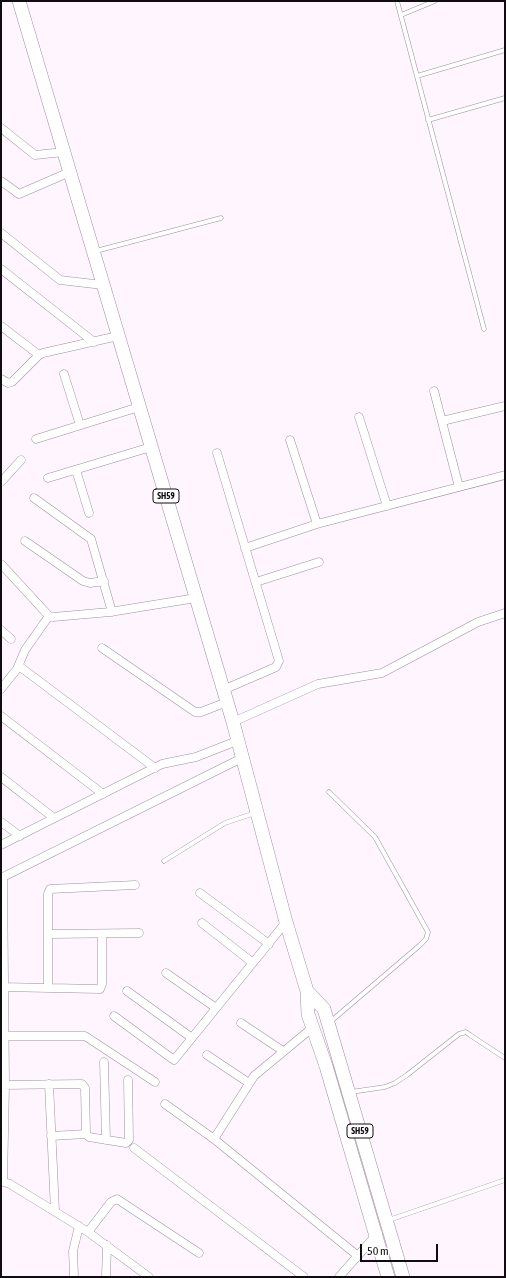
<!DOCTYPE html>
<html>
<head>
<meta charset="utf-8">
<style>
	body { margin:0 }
	#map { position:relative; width:506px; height:1278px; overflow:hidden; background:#fef5ff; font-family:"Asap Condensed",sans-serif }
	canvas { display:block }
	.frame { position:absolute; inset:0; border:2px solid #100c11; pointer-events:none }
	.scale { position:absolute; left:360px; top:1244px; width:78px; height:18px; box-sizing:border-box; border:2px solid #100c11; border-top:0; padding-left:5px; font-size:12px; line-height:14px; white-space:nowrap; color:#100c11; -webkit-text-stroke:3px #fff; paint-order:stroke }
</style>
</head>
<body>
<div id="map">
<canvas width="506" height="1278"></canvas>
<div class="frame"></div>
<div class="scale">50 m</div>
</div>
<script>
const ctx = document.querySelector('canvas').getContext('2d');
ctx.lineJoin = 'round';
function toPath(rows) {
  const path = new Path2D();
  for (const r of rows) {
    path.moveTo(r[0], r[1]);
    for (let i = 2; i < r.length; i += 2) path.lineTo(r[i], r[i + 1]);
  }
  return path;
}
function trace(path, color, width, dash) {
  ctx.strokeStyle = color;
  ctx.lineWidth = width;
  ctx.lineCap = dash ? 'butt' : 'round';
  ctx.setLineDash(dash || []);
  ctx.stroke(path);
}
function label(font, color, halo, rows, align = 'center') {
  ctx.font = font + ' "Asap Condensed",sans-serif';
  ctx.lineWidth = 4;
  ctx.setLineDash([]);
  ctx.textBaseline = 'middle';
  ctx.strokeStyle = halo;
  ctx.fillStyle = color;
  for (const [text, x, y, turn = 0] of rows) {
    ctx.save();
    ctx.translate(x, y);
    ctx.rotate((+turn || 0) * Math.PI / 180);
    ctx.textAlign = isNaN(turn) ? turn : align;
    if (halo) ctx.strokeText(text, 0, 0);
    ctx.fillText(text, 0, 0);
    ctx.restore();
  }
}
const service = toPath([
	[397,1,484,329],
	[401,15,435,1],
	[417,76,505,50],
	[428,120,505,98],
	[96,251,221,218],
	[329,792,375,837,428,932,426,939,419,946,330,1022],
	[164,861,225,823,255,813],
	[351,1092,385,1087,395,1083,407,1075,459,1034,466,1032,470,1035,505,1058],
	[389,1220,505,1180]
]);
const minor = toPath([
	[1,128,35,155,64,152],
	[1,181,19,194,70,172],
	[1,233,60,280,103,285],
	[1,269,94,342],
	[1,326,39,355],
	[64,374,80,425],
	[1,379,8,383,12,382,39,355,43,353,118,336],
	[434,391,459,487],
	[359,417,387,506],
	[442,421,505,406],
	[36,439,139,407],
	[290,440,317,524],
	[217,453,279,661,276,667,223,690],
	[76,470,89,513],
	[48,478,151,447],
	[1,482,21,460],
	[34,498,91,539,112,612],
	[25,541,83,581,90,583,104,581],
	[245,548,317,524,505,475],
	[1,564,49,616,53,617,110,612,196,598],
	[256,582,319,562],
	[1,630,11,639],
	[102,648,195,712,201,712,227,702],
	[19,666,155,768],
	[1,689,17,669,25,650,49,616],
	[1,716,103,794],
	[233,722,318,684,382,673,478,622,505,613],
	[1,777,54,818],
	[1,822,20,836],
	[1,845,162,764,196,757,237,741],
	[3,877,5,1085,3,1181],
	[1,878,242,758],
	[200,893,269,944],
	[202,923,253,963],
	[49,934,139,933],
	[166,973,216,1008],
	[1,987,100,989,102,984,102,934],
	[48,988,48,894,50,889,135,885],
	[127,991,192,1038],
	[114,1016,174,1060,286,922],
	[241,1023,283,1051],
	[1,1036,85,1036,155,1082],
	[207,1055,249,1083],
	[104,1062,106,1140],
	[49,1084,55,1211],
	[1,1085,82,1084,85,1088,86,1134,89,1137,126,1143,129,1140,128,1080],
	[165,1104,214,1139,358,1256],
	[51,1136,86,1134],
	[214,1139,254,1076,312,1028],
	[134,1148,304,1277],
	[1,1181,10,1184,88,1232,149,1277],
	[88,1232,111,1202,117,1199,199,1253],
	[74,1277,73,1251,79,1226],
	[106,1277,107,1245],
	[339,1277,378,1233]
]);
const primary = toPath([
	[19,1,233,722,286,922,307,991,308,1014,326,1066,388,1277],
	[307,991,324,1009,403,1277]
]);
trace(service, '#9e909f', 5);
trace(minor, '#9e909f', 9);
trace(primary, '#9e909f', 14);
trace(service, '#fff', 4);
trace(minor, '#fff', 8);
trace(primary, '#fff', 13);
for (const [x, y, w] of [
	[166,496,26],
	[360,1131,26]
]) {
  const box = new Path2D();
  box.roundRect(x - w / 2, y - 7, w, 14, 3);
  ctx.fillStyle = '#fff';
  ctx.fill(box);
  trace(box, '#100c11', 1);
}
label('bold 9px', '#100c11', null, [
	["SH59",166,496],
	["SH59",360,1131]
]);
</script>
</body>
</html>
